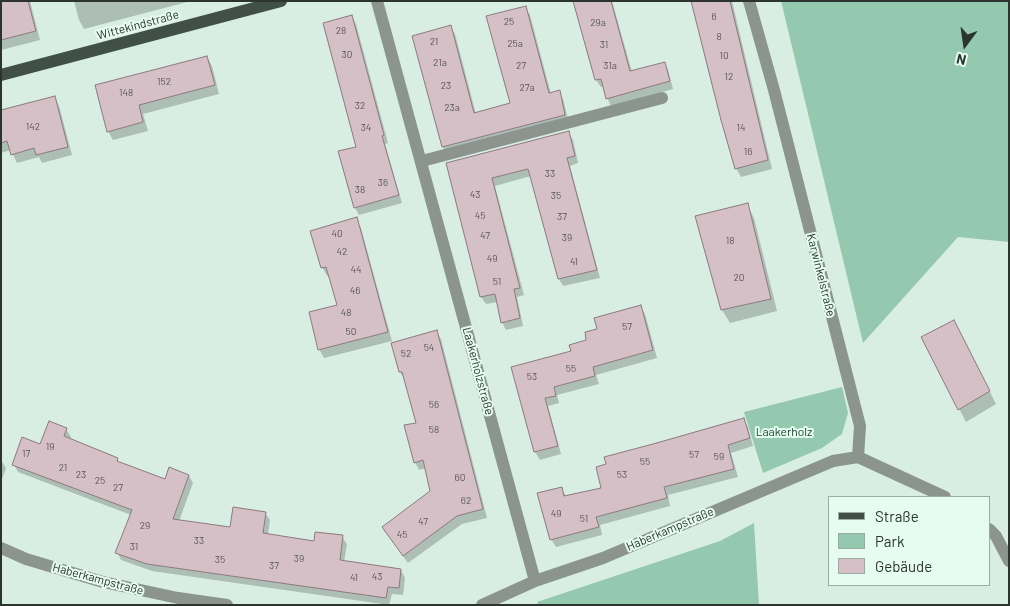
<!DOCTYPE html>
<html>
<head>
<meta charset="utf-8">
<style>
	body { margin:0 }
	#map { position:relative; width:1010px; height:606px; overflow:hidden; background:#d9eee3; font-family:Barlow,sans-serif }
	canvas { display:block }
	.frame { position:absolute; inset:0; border:2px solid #2c3430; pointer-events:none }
	.legend { position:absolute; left:828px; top:496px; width:162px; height:90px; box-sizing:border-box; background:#e6fcf0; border:1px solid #9caca3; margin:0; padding:6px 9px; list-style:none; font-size:15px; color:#2c3430 }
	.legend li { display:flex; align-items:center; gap:10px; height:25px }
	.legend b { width:25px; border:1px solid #9caca3 }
	.north { position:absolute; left:940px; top:20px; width:50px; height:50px; -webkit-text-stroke:4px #e6fcf0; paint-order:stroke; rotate:194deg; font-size:14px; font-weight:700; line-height:20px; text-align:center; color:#2c3430 }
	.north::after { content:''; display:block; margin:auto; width:18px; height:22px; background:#2c3430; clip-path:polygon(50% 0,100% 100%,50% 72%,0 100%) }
</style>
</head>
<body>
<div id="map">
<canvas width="1010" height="606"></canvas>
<div class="frame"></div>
<ul class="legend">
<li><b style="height:6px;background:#404f47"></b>Straße</li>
<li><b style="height:14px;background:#95c9af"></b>Park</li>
<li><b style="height:14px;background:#d6c0c7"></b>Gebäude</li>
</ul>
<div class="north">N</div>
</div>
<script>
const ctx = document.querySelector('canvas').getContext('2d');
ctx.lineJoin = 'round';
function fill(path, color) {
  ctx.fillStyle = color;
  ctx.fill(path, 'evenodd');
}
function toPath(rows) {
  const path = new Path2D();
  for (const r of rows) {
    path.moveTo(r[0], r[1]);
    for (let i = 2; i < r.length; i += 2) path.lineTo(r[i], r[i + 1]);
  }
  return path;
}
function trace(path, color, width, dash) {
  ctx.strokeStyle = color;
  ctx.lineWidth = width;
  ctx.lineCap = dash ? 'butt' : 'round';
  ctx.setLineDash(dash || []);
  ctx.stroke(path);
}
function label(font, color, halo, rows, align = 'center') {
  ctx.font = font + ' Barlow,sans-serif';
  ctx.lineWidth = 4;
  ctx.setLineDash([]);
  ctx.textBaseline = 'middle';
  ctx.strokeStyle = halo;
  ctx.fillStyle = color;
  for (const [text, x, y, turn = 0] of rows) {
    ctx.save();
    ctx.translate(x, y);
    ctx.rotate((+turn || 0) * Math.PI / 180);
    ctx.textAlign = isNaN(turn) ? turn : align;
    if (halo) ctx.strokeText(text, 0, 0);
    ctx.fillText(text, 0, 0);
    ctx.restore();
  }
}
fill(toPath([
	[781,1,1009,1,1009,242,958,237,863,343],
	[842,387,848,413,842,434,822,448,763,473,744,412],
	[754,523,759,605,539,605,537,602,720,541]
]), '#95c9af');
fill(toPath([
	[1,1,30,1,40,40,1,50],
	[74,1,191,1,84,29,79,20],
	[575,1,612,1,632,72,664,63,668,70,673,89,611,106,607,98,604,87,601,87,596,80],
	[692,1,732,1,772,169,741,177,736,168],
	[525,7,530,15,551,94,559,92,563,99,569,123,447,155,443,147,413,37,450,27,455,34,476,114,512,104],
	[352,17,356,24,388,143,385,144,402,203,359,215,355,208,357,148],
	[207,57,212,66,219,94,143,114,148,131,113,140,108,131,96,86],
	[55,98,59,106,72,155,42,163,39,157,17,163,11,150,1,153,1,112],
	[568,132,573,140,578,163,570,166,600,278,563,286,559,279,531,176,495,186,524,295,517,297,523,326,506,330,502,322,498,302,486,304,481,297,447,164],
	[747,205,754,218,777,311,730,323,722,310,697,217],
	[356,219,361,228,392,341,324,358,319,349,339,306,330,275,327,276,322,267],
	[640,306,645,314,657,358,596,375,599,384,557,395,559,403,548,406,561,454,540,460,535,452,512,368,572,352,588,341,598,330],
	[436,331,441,339,487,518,462,524,408,563,383,528,432,492,426,468,419,470,415,462,418,424,405,380,400,372],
	[961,334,996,404,966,422,922,338],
	[744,420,748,427,753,446,731,453,738,477,668,495,670,506,600,525,602,535,556,547,551,539,561,488,566,496,603,489],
	[66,429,71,437,70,440,117,459,120,464,166,480,189,476,193,483,179,521,231,529,265,513,270,520,268,535,315,543,342,537,347,544,344,562,401,570,405,578,403,595,392,594,389,605,152,571,121,560,117,552,131,515,18,472,14,465],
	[1,460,6,468,1,482]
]), '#0003');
const building = toPath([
	[1,1,28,1,36,31,1,40,1,1],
	[573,1,611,1,630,71,665,62,670,81,606,99,601,79,595,80,573,1],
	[691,1,730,1,768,160,735,169,721,120,691,1],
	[526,6,549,93,560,90,565,115,442,147,412,36,451,25,474,113,510,103,486,16,526,6],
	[352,15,384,135,382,136,399,195,354,208,338,151,356,147,323,23,352,15],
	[207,56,215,85,139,105,143,122,107,132,95,85,207,56],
	[55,96,68,147,36,155,34,148,11,155,7,141,1,143,1,110,55,96],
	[569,131,575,156,567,158,597,270,558,279,528,169,492,178,520,288,514,289,520,318,501,323,495,294,480,297,446,163,569,131],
	[748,203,771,299,721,310,695,216,748,203],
	[357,217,388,332,318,350,309,312,337,305,326,267,321,268,310,231,357,217],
	[641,305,653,350,593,367,595,376,554,387,556,396,545,398,558,446,534,452,511,367,571,351,569,345,586,340,585,332,597,329,594,318,641,305],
	[954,320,990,391,958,410,921,337,954,320],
	[437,330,483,509,457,516,403,556,382,527,430,491,423,460,414,463,404,425,416,423,402,372,399,372,391,343,437,330],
	[744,418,750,438,728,445,734,469,664,487,667,498,596,517,599,527,550,540,537,493,562,487,564,496,601,488,596,467,606,464,604,457,653,444,744,418],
	[49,421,67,428,64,436,118,458,117,461,165,479,169,467,189,475,173,519,230,527,233,507,266,512,263,533,314,541,315,532,343,535,340,560,401,569,399,588,388,587,386,598,147,564,115,553,132,510,12,465,22,437,40,444,49,421]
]);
fill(building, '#d6c0c7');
trace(building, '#8c787f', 1);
trace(toPath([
	[377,1,535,581],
	[749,1,774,90,860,426,858,457],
	[422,161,662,98],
	[858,457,945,497],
	[989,529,996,536,1009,561],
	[1,548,26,559,103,582,178,598,227,605],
	[482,605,535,581,603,558,833,461,858,457]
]), '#8b948f', 12);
trace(toPath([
	[1,75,281,1]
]), '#404f47', 12);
label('10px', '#565756', null, [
	["6",714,17],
	["25",509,22],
	["29a",598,23],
	["28",341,31],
	["8",719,37],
	["21",434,42],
	["25a",515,44],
	["31",604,45],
	["30",347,55],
	["10",724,56],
	["21a",440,63],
	["27",521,66],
	["31a",610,66],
	["12",729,77],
	["152",164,82],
	["23",446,86],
	["27a",527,88],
	["148",126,93],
	["32",360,106],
	["23a",452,108],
	["142",33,127],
	["34",366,128],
	["14",741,128],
	["16",748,152],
	["33",550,174],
	["36",383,183],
	["38",360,190],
	["43",475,195],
	["35",556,196],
	["45",480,216],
	["37",562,217],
	["40",337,234],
	["47",485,236],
	["39",567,238],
	["18",730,241],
	["42",342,252],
	["49",492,259],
	["41",574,262],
	["44",356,270],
	["20",739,278],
	["51",497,282],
	["46",355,291],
	["48",346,313],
	["57",627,327],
	["50",351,332],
	["54",429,348],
	["52",406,354],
	["55",571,369],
	["53",532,377],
	["56",434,405],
	["58",434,430],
	["19",50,447],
	["17",26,454],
	["57",694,455],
	["59",719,457],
	["55",645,462],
	["21",63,468],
	["23",81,475],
	["53",622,475],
	["60",460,478],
	["25",100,481],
	["27",118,488],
	["62",466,501],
	["49",556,514],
	["51",584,519],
	["47",423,522],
	["29",145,526],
	["45",402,535],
	["33",199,541],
	["31",134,547],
	["39",299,559],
	["35",220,560],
	["37",274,566],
	["43",377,577],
	["41",354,578]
]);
label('12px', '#2c3430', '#e6fcf0', [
	["Wittekindstraße",138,25,-15],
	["Karwinkelstraße",821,275,76],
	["Laakerholzstraße",478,371,75],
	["Haberkampstraße",670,529,-23],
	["Haberkampstraße",98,579,15]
]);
label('12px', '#174330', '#e6fcf0', [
	["Laakerholz",784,432]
]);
</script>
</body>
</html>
